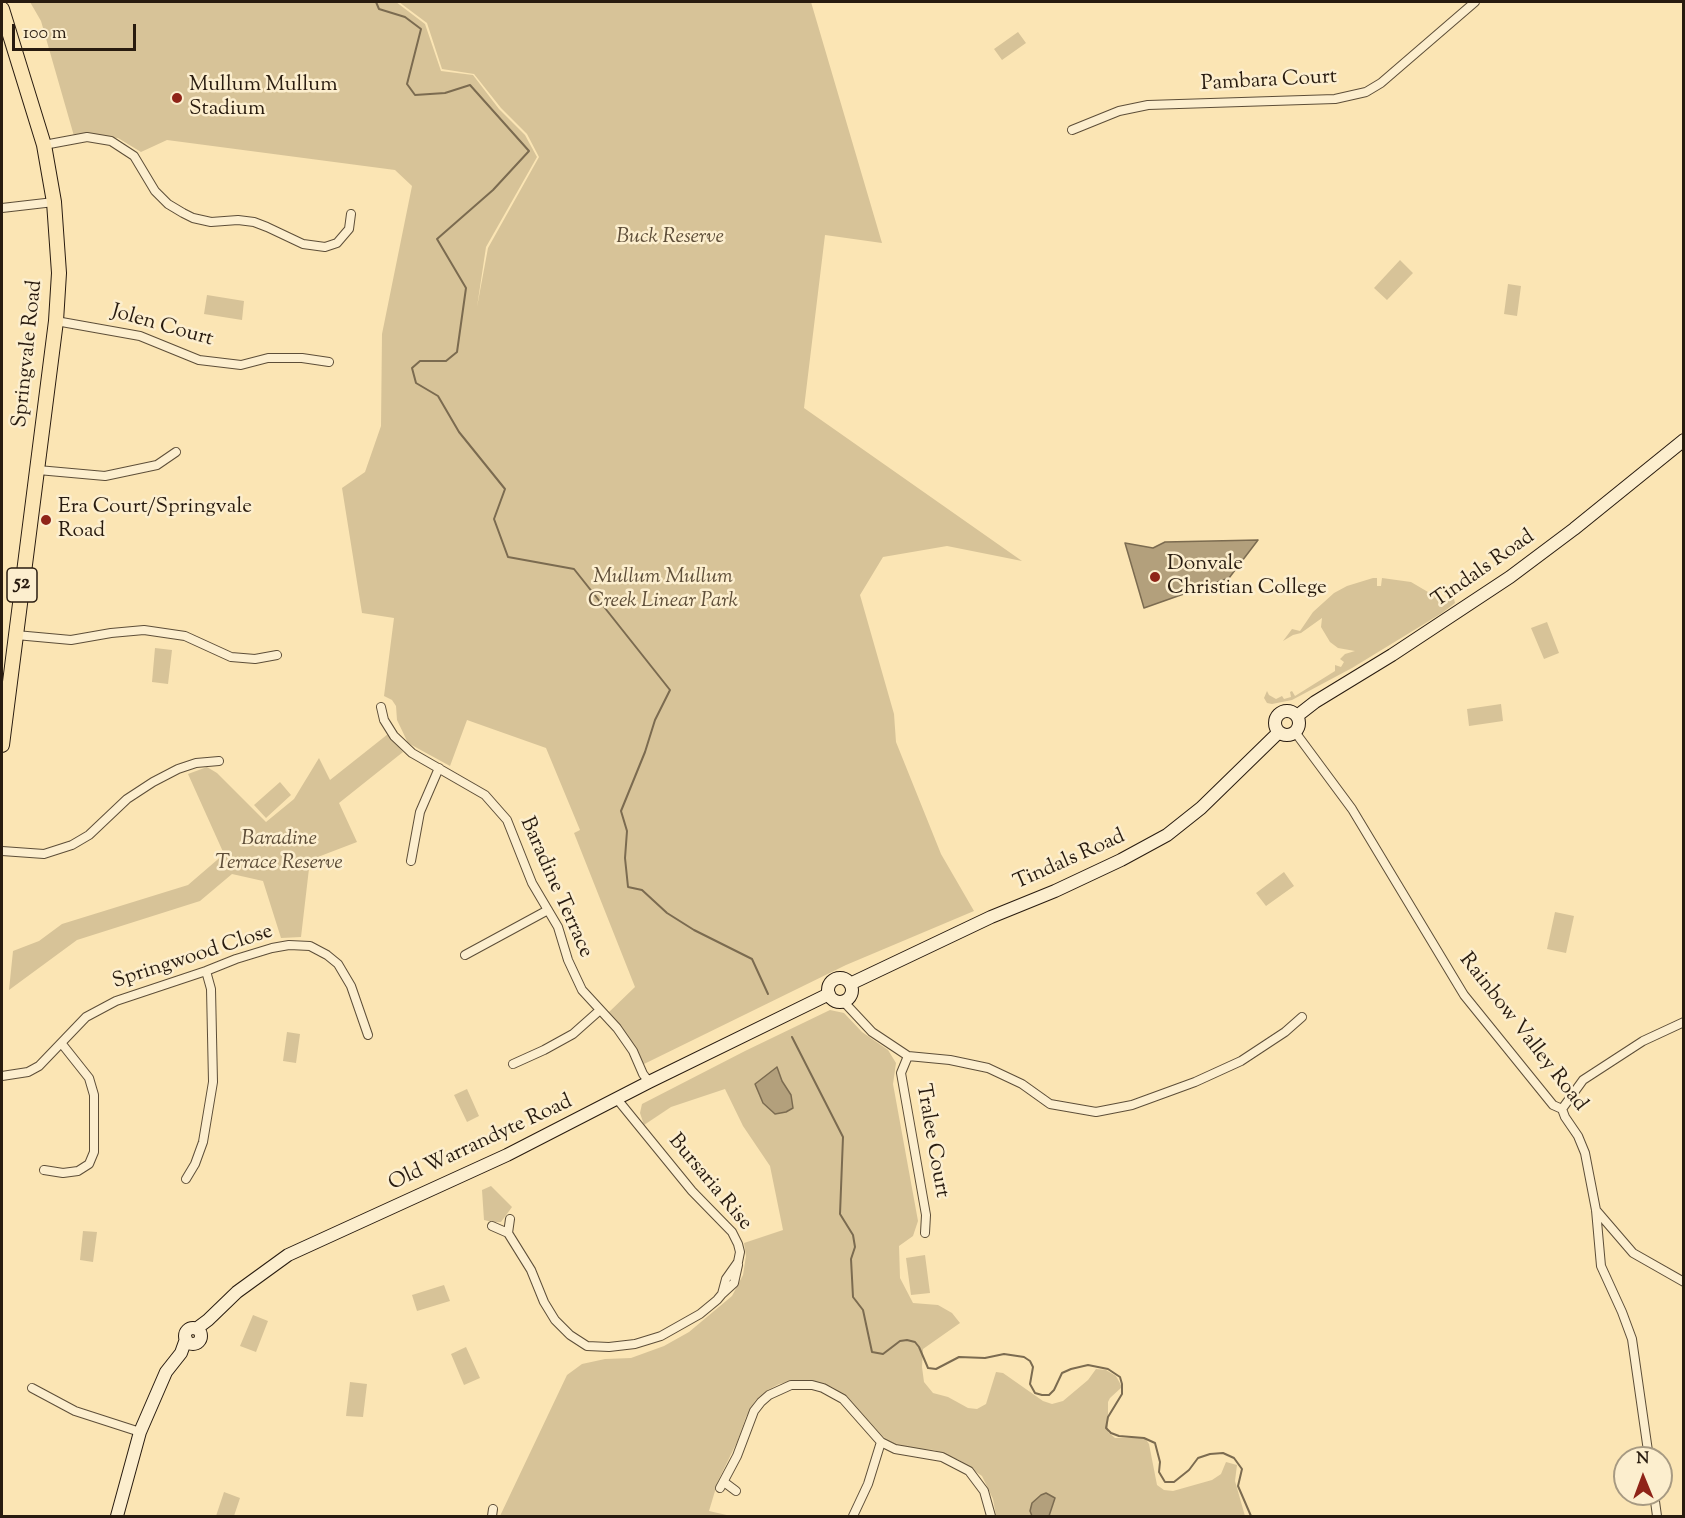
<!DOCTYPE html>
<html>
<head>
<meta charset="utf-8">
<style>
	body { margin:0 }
	#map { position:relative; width:1685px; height:1518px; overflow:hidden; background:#fbe5b4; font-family:"Sorts Mill Goudy",serif }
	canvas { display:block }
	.frame { position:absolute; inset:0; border:3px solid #281b0f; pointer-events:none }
	.north { position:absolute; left:1613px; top:1446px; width:60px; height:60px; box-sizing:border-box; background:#fceece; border:2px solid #a79a82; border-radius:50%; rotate:359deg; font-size:16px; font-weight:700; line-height:24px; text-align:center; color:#281b0f }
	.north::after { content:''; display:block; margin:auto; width:21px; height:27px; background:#8f2418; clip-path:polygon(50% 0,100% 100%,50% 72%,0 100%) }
	.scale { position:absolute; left:12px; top:24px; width:124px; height:27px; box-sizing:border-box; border:3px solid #281b0f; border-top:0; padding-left:8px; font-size:18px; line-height:21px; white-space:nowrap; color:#281b0f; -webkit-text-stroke:4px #fceece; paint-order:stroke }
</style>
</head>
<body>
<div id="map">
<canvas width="1685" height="1518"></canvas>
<div class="frame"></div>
<div class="north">N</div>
<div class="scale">100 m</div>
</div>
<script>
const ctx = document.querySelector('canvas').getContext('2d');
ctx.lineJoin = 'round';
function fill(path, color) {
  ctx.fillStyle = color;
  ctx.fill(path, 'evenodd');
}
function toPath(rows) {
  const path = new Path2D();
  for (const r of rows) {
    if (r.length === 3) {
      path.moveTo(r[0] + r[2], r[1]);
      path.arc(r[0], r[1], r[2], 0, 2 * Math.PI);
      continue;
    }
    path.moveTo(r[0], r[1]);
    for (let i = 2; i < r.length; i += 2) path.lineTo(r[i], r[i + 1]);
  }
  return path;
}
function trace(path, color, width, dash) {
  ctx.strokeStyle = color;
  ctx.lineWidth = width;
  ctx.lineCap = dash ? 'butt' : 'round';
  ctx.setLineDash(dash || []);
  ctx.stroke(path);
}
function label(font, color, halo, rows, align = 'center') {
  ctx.font = font + ' "Sorts Mill Goudy",serif';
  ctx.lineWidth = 5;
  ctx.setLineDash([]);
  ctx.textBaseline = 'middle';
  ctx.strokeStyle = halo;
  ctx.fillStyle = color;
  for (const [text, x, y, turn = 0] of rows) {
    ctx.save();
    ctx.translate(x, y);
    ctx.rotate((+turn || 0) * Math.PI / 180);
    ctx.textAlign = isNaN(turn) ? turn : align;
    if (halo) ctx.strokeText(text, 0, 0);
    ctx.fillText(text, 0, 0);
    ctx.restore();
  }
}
fill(toPath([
	[30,2,396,2,425,24,441,71,473,75,499,109,525,135,537,157,486,247,477,307,488,248,539,157,527,134,501,108,474,74,442,69,427,23,399,2,811,2,882,243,825,235,804,408,1022,561,947,546,883,557,860,595,894,714,896,742,941,854,974,911,846,965,644,1064,608,1013,635,987,574,833,580,830,546,748,467,720,450,766,408,743,397,720,396,706,392,700,384,696,394,618,362,613,342,488,365,472,381,426,382,334,412,186,395,170,167,140,141,152,118,138,74,136,41,21],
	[1018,32,1026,43,1002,60,994,49],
	[1400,260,1413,273,1387,300,1374,288],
	[1508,284,1521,286,1517,316,1504,314],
	[207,295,244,301,242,320,204,314],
	[1373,578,1377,578,1377,586,1381,586,1382,578,1411,582,1445,602,1448,601,1448,597,1454,599,1455,603,1442,613,1352,668,1292,700,1272,704,1267,703,1264,698,1267,691,1269,695,1276,699,1282,696,1284,699,1291,697,1290,692,1292,691,1295,696,1335,671,1335,665,1341,667,1344,662,1340,659,1345,654,1355,651,1338,648,1330,642,1321,627,1322,618,1301,633,1293,635,1283,641,1292,629,1300,631,1313,612,1334,593,1347,586],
	[1547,622,1559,653,1544,659,1531,628],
	[155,648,172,650,168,684,152,682],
	[1501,704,1503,721,1469,726,1467,709],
	[388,734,403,752,339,803,357,842,310,860,301,937,281,938,263,881,232,874,200,901,77,940,9,990,13,951,39,941,62,924,188,885,224,854,188,774,207,767,217,773,266,822,294,799,319,758,330,780],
	[280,782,291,795,266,818,254,805],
	[1284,872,1294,886,1266,906,1256,893],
	[1555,912,1574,916,1566,953,1547,949],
	[830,1010,844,1013,862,1032,888,1050,896,1063,893,1084,918,1221,913,1236,899,1246,900,1278,913,1303,938,1305,952,1313,960,1323,923,1349,922,1367,924,1382,933,1393,948,1397,968,1408,977,1409,986,1404,996,1372,1003,1373,1043,1401,1052,1404,1063,1401,1088,1380,1096,1369,1106,1370,1116,1376,1122,1387,1110,1398,1108,1402,1108,1432,1115,1438,1145,1438,1149,1444,1157,1485,1164,1490,1173,1491,1212,1480,1221,1474,1226,1462,1237,1465,1235,1481,1245,1516,996,1516,993,1499,982,1476,959,1460,934,1450,905,1448,886,1440,846,1396,832,1387,797,1380,779,1384,766,1391,755,1401,746,1417,737,1442,718,1481,709,1511,731,1516,500,1516,567,1375,582,1364,605,1359,631,1358,664,1346,689,1332,732,1296,743,1275,746,1256,744,1243,783,1230,770,1166,743,1126,725,1089,671,1107,644,1125,640,1113,642,1104,745,1051],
	[287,1032,300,1034,296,1063,283,1061],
	[467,1089,479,1116,467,1122,454,1095],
	[491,1186,512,1207,501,1222,492,1222,484,1220,482,1190],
	[83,1231,97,1232,93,1262,80,1260],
	[925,1255,930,1293,911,1295,906,1258],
	[444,1285,450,1301,417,1311,412,1295],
	[253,1315,268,1321,256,1352,240,1346],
	[466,1347,480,1378,464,1385,451,1354],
	[350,1382,367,1384,363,1417,346,1416],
	[224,1492,240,1498,234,1516,216,1516]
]), '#d7c398');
const water = toPath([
	[1258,540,1229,578,1144,608,1125,543,1153,548,1165,542,1258,540],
	[777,1067,782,1081,791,1095,793,1108,786,1112,775,1114,763,1103,755,1084,777,1067],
	[1046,1493,1055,1498,1049,1516,1032,1516,1030,1511,1032,1503,1041,1495,1046,1493]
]);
fill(water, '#b3a07c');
trace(water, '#7b6b50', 1.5);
trace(toPath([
	[376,2,379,9,405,17,421,29,407,84,415,95,445,93,470,85,529,151,493,190,437,239,466,288,457,352,446,361,420,361,412,368,416,383,438,396,459,432,505,489,494,519,508,557,574,569,670,690,655,720,645,752,621,811,627,831,625,858,628,887,642,890,667,913,694,930,752,959,768,994],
	[792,1037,843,1137,840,1214,853,1235,855,1247,851,1259,853,1297,863,1310,872,1352,883,1354,900,1341,907,1340,915,1342,919,1347,928,1368,936,1369,959,1357,985,1358,1004,1354,1024,1357,1030,1361,1033,1367,1030,1384,1035,1393,1042,1395,1049,1395,1054,1390,1062,1373,1071,1369,1088,1365,1108,1369,1120,1377,1122,1384,1122,1394,1108,1417,1106,1428,1111,1433,1119,1436,1144,1438,1155,1443,1160,1462,1159,1472,1165,1482,1174,1482,1189,1470,1198,1458,1210,1454,1223,1453,1234,1458,1242,1469,1238,1486,1251,1516]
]), '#7b6b50', 2);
const minor = toPath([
	[1072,130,1119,111,1148,105,1335,99,1366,92,1381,83,1475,2],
	[44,145,87,137,111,141,134,156,155,191,168,204,183,213,193,218,211,222,238,220,254,222,267,227,303,244,325,247,337,243,349,229,351,214],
	[2,208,54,202],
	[56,321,140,336,199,360,241,365,268,358,302,358,329,362],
	[38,470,105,476,157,465,176,452],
	[16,635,71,640,111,633,144,630,185,636,231,657,255,659,277,655],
	[381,707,384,720,394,736,412,753,485,795,507,820,532,883,558,927,568,960,582,990,617,1028,633,1051,643,1074,649,1082],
	[1295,732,1352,809,1464,995,1553,1105,1562,1109,1565,1117,1578,1136,1585,1153,1596,1210,1601,1266,1622,1312,1632,1339,1649,1458],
	[2,851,44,854,72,845,89,835,127,799,153,782,178,769,196,763,219,761],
	[411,861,420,812,439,768],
	[465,955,548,910],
	[843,1001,872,1032,908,1056,950,1060,988,1068,1022,1084,1050,1104,1096,1112,1132,1105,1195,1082,1241,1061,1285,1032,1302,1017],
	[908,1056,901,1073,926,1215,925,1233],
	[513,1064,544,1050,573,1034,600,1010],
	[2,1076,28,1072,39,1066,86,1017,116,1001,206,971,236,959,272,948,289,945,310,946,327,955,338,964,351,986,368,1035],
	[1562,1109,1583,1080,1643,1041,1684,1022],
	[44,1170,63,1173,78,1171,89,1164,94,1152,94,1095,89,1078,62,1044],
	[186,1179,195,1164,203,1142,213,1082,211,989,206,971],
	[1596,1210,1633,1253,1684,1282],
	[492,1226,508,1233,510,1219],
	[508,1233,531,1270,544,1302,555,1320,570,1335,587,1346,609,1347,635,1344,661,1336,700,1314,717,1300,722,1294,726,1279,738,1262,740,1252,738,1244,732,1232,692,1191,617,1099],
	[722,1294,734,1283,738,1265],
	[32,1388,75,1411,140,1432],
	[724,1482,736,1491],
	[720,1488,737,1456,754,1411,761,1402,769,1395,791,1385,812,1385,823,1388,843,1399,881,1442,895,1449,942,1457,969,1471,984,1491,991,1516],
	[1654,1494,1657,1516],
	[492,1516,493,1509],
	[853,1516,868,1484,881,1442]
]);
const secondary = toPath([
	[1287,723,12],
	[1297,716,1315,702,1392,655,1510,577,1574,529,1684,440],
	[840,990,12],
	[850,984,991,917,1055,891,1121,860,1167,835,1201,808,1279,732],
	[193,1336,8],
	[196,1329,208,1320,237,1292,288,1255,507,1155,649,1082,829,994],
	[117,1516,140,1432,166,1372,181,1353,186,1339]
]);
const primary = toPath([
	[2,9,44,145,54,202,59,273,56,321,2,745]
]);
trace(minor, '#5d4e38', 10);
trace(secondary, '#281b0f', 14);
trace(primary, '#281b0f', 16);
trace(minor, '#fceece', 8);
trace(secondary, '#fceece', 12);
trace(primary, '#fbe5b4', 14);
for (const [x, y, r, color] of [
	[177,98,6,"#8f2418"],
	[46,520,6,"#8f2418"],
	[1155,577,6,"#8f2418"]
]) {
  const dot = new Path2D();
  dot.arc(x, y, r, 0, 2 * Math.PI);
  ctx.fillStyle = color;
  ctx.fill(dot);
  trace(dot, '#fceece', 2);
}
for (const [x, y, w] of [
	[22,585,30]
]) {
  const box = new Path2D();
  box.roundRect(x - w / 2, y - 17, w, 34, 4.5);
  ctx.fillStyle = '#fceece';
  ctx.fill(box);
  trace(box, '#281b0f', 1.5);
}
label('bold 20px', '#281b0f', null, [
	["52",22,585]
]);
label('21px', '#281b0f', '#fceece', [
	["Pambara Court",1269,82,-3],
	["Jolen Court",162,327,16],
	["Springvale Road",29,354,-84],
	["Tindals Road",1484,570,-35],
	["Tindals Road",1070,861,-24],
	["Baradine Terrace",555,888,66],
	["Springwood Close",193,958,-18],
	["Rainbow Valley Road",1522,1033,52],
	["Tralee Court",931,1141,80],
	["Old Warrandyte Road",481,1144,-25],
	["Bursaria Rise",709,1183,50]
]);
label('21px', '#281b0f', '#fceece', [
	["Mullum Mullum",189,86],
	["Stadium",189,110],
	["Era Court/Springvale",58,508],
	["Road",58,532],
	["Donvale",1167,565],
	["Christian College",1167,589]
], 'left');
label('italic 21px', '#5d4d38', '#fceece', [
	["Buck Reserve",670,238],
	["Mullum Mullum",663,578],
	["Creek Linear Park",663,602],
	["Baradine",279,840],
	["Terrace Reserve",279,864]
]);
</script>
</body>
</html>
